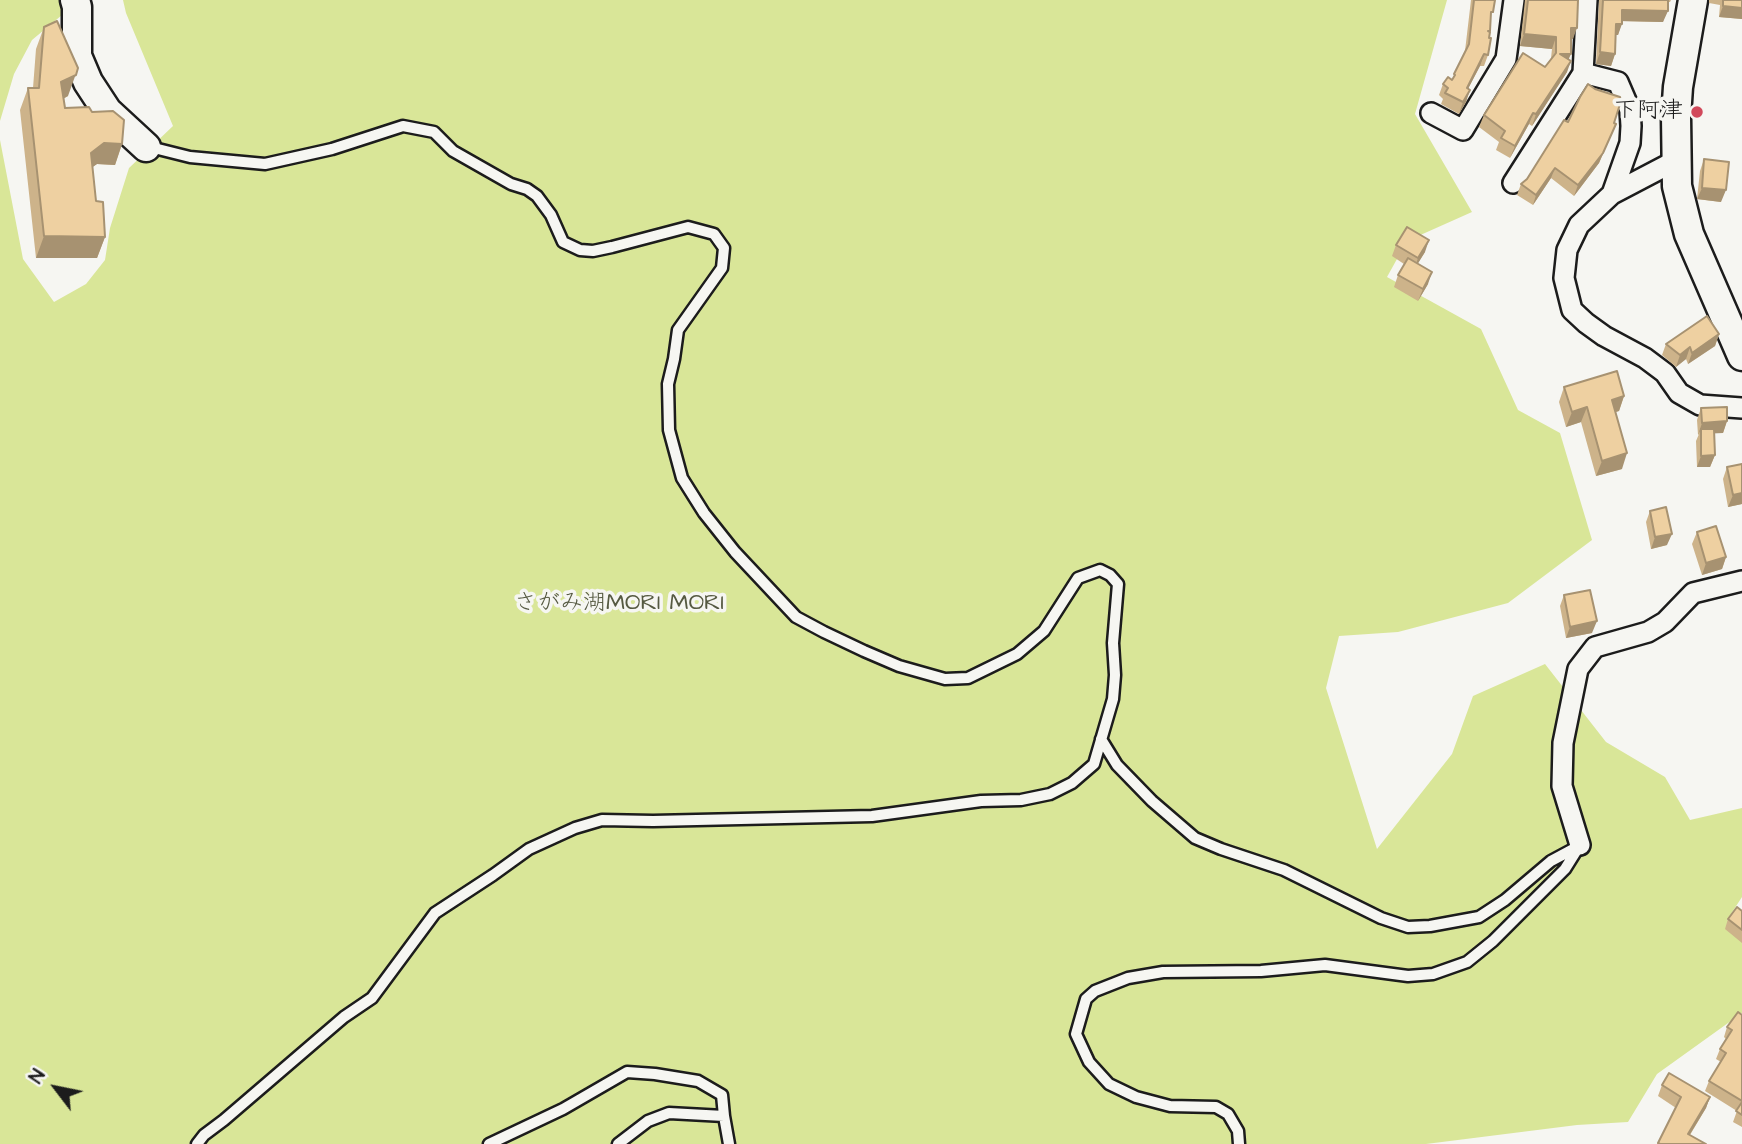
<!DOCTYPE html>
<html>
<head>
<meta charset="utf-8">
<style>
	body { margin:0 }
	#map { position:relative; width:1742px; height:1144px; overflow:hidden; background:#f6f6f2; font-family:"Architects Daughter",sans-serif }
	canvas { display:block }
	.north { position:absolute; left:21px; top:1053px; width:70px; height:70px; -webkit-text-stroke:5px #f6f6f2; paint-order:stroke; rotate:302deg; font-size:19px; font-weight:700; line-height:28px; text-align:center; color:#1c1c1c }
	.north::after { content:''; display:block; margin:auto; width:24px; height:32px; background:#1c1c1c; clip-path:polygon(50% 0,100% 100%,50% 72%,0 100%) }
</style>
</head>
<body>
<div id="map">
<canvas width="1742" height="1144"></canvas>
<div class="north">N</div>
</div>
<script>
const ctx = document.querySelector('canvas').getContext('2d');
ctx.lineJoin = 'round';
function fill(path, color) {
  ctx.fillStyle = color;
  ctx.fill(path, 'evenodd');
}
function toPath(rows) {
  const path = new Path2D();
  for (const r of rows) {
    path.moveTo(r[0], r[1]);
    for (let i = 2; i < r.length; i += 2) path.lineTo(r[i], r[i + 1]);
  }
  return path;
}
function trace(path, color, width, dash) {
  ctx.strokeStyle = color;
  ctx.lineWidth = width;
  ctx.lineCap = dash ? 'butt' : 'round';
  ctx.setLineDash(dash || []);
  ctx.stroke(path);
}
function label(font, color, halo, rows, align = 'center') {
  ctx.font = font + ' "Architects Daughter","Klee One",sans-serif';
  ctx.lineWidth = 7;
  ctx.setLineDash([]);
  ctx.textBaseline = 'middle';
  ctx.strokeStyle = halo;
  ctx.fillStyle = color;
  for (const [text, x, y, turn = 0] of rows) {
    ctx.save();
    ctx.translate(x, y);
    ctx.rotate((+turn || 0) * Math.PI / 180);
    ctx.textAlign = isNaN(turn) ? turn : align;
    if (halo) ctx.strokeText(text, 0, 0);
    ctx.fillText(text, 0, 0);
    ctx.restore();
  }
}
fill(toPath([
	[0,0,65,0,68,10,32,40,14,74,0,121],
	[123,0,1447,0,1415,114,1472,212,1407,241,1387,277,1481,329,1518,410,1560,433,1592,540,1508,603,1398,632,1339,636,1326,688,1377,849,1452,754,1473,696,1545,664,1606,742,1665,777,1690,820,1742,808,1742,897,1727,920,1742,925,1742,1013,1657,1074,1628,1122,1577,1125,1426,1144,0,1144,0,140,23,259,54,302,86,284,105,260,110,228,129,168,173,126,126,13]
]), '#d9e698');
const lane = toPath([
	[150,147,190,157,265,164,332,149,403,126,434,132,453,151,511,184,527,189,537,196,551,215,563,242,580,250,593,251,612,247,688,227,714,234,724,248,722,268,678,330,674,359,668,384,669,430,682,478,704,513,735,552,796,617,824,632,864,651,899,666,945,679,968,678,1017,654,1044,631,1078,578,1100,570,1110,575,1118,584,1113,643,1115,675,1113,699,1094,764,1072,783,1050,794,1021,800,981,801,872,816,653,821,602,820,575,828,529,849,493,875,435,913,372,998,344,1017,224,1120,204,1135,197,1144],
	[1101,739,1117,765,1152,801,1195,838,1221,849,1284,870,1381,918,1408,927,1430,926,1479,917,1505,900,1551,861,1579,846],
	[724,1116,729,1144],
	[489,1144,563,1109,627,1072,655,1074,698,1081,722,1095,724,1116,669,1113,648,1121,618,1144],
	[1239,1144,1238,1131,1228,1114,1216,1107,1170,1106,1136,1097,1109,1084,1089,1062,1076,1034,1086,999,1095,991,1128,978,1163,972,1261,971,1325,965,1408,976,1433,974,1467,962,1493,941,1565,869,1580,845]
]);
const street = toPath([
	[1583,73,1618,82,1630,110,1631,126,1630,143,1612,194],
	[1431,113,1463,130,1506,59,1514,0],
	[1675,161,1612,194,1579,225,1567,250,1564,278,1572,310,1586,323,1604,336,1645,358,1665,373,1679,393,1700,405,1742,408],
	[1513,183,1583,73,1587,0],
	[1580,845,1562,786,1563,743,1578,669,1595,647,1648,632,1665,622,1693,593,1742,581]
]);
const secondary = toPath([
	[75,0,77,7,77,56,88,82,107,111,146,147],
	[1693,0,1678,87,1676,117,1677,186,1689,234,1742,356]
]);
trace(lane, '#1c1c1c', 15);
trace(street, '#1c1c1c', 24);
trace(secondary, '#1c1c1c', 33);
trace(lane, '#f6f6f2', 10);
trace(street, '#f6f6f2', 19);
trace(secondary, '#f6f6f2', 28);
fill(toPath([
	[1471,0,1474,0,1490,19,1488,55,1484,66,1480,66,1468,89,1466,102,1459,114,1441,104,1443,99,1439,95,1443,84,1452,80,1465,51],
	[1525,0,1578,0,1573,39,1571,39,1567,72,1532,126,1529,124,1510,158,1496,150,1499,142,1479,127,1484,115,1545,67,1551,58,1552,49,1520,46],
	[1599,0,1671,0,1670,2,1668,2,1663,22,1622,21,1618,35,1616,35,1615,54,1611,66,1596,64],
	[1709,0,1742,0,1742,19,1719,17,1720,5,1709,3],
	[44,27,68,96,63,99,65,108,92,112,122,144,115,165,97,164,92,167,96,201,105,237,97,258,36,258,20,110,28,88,33,88,36,49],
	[1568,122,1614,123,1612,134,1599,163,1574,196,1551,178,1533,205,1517,195,1521,184,1527,179],
	[1704,159,1721,202,1697,199,1700,171],
	[1396,245,1425,252,1417,264,1428,284,1418,301,1394,287,1398,275,1404,264,1392,256],
	[1719,334,1715,346,1688,364,1686,359,1676,367,1662,355,1666,344],
	[1564,387,1624,396,1619,411,1615,412,1622,469,1596,476,1581,422,1566,427,1559,402],
	[1701,408,1727,421,1723,433,1714,433,1715,455,1710,467,1697,467,1696,441,1699,434,1698,435,1697,420],
	[1742,464,1742,504,1728,507,1723,479,1727,467],
	[1650,511,1667,545,1651,549,1646,522],
	[1697,532,1726,557,1722,569,1702,575,1692,544],
	[1564,595,1592,633,1566,638,1560,606],
	[1742,911,1742,943,1725,929,1728,919],
	[1742,1015,1742,1127,1733,1122,1737,1111,1705,1091,1709,1081,1721,1062,1716,1059,1720,1049,1726,1039,1724,1037,1727,1027],
	[1662,1085,1710,1097,1706,1108,1690,1135,1706,1144,1657,1144,1676,1108,1658,1096]
]), '#cdb38a');
fill(toPath([
	[1723,6,1742,8,1742,19,1719,17],
	[1622,10,1668,11,1663,22,1618,21],
	[1616,24,1622,24,1618,35,1612,35],
	[1571,28,1577,28,1573,39,1567,39],
	[1524,34,1556,37,1552,49,1520,46],
	[1600,52,1615,54,1611,66,1596,64],
	[1484,54,1480,66,1462,100,1467,88],
	[1560,54,1571,54,1566,65],
	[1571,61,1567,72,1532,126,1536,114],
	[78,68,68,96,53,104,61,82],
	[1470,90,1466,102,1459,114,1463,102],
	[1533,113,1529,124,1510,158,1515,146],
	[1616,124,1599,163,1574,196,1578,185],
	[104,143,122,144,115,165,97,164,83,174,91,153],
	[1555,168,1551,178,1533,205,1536,195],
	[1702,188,1726,190,1721,202,1697,199],
	[44,236,105,237,97,258,36,258],
	[1429,240,1425,252,1414,270,1418,258],
	[1432,272,1428,284,1418,301,1423,289],
	[1719,334,1715,346,1688,364,1692,353],
	[1690,347,1686,359,1676,367,1680,355],
	[1624,396,1619,411,1606,415,1612,400],
	[1587,407,1581,422,1566,427,1572,412],
	[1727,421,1723,433,1701,434,1701,429,1698,435,1702,423],
	[1627,453,1622,469,1596,476,1602,461],
	[1715,455,1710,467,1697,467,1701,456],
	[1742,493,1742,504,1728,507,1733,495],
	[1672,534,1667,545,1651,549,1655,537],
	[1726,557,1722,569,1702,575,1706,563],
	[1597,621,1592,633,1566,638,1570,627],
	[1710,1097,1706,1108,1684,1144,1688,1134]
]), '#a79271');
const building = toPath([
	[1474,0,1495,0,1493,12,1491,12,1490,31,1488,31,1490,32,1489,38,1491,38,1488,55,1484,54,1467,88,1470,90,1463,102,1445,93,1448,88,1443,84,1448,77,1452,80,1455,75,1454,74,1469,44,1474,0],
	[1528,0,1578,0,1577,28,1571,28,1571,54,1560,54,1571,61,1536,114,1533,113,1515,146,1501,138,1505,131,1484,115,1523,53,1545,67,1556,53,1556,37,1524,34,1528,0],
	[1603,0,1668,0,1668,11,1622,10,1622,24,1616,24,1615,54,1600,52,1603,0],
	[1723,0,1742,0,1742,8,1723,6,1723,0],
	[57,21,78,68,76,75,61,82,65,108,89,107,92,112,113,111,124,120,122,144,104,143,91,153,96,201,103,202,105,237,44,236,28,88,39,88,44,27,57,21],
	[1588,84,1595,89,1620,97,1621,101,1614,123,1616,124,1603,153,1578,185,1555,168,1536,195,1521,184,1527,179,1564,120,1568,122,1580,97,1588,84],
	[1704,159,1729,162,1726,190,1702,188,1704,159],
	[1407,227,1429,240,1418,258,1396,245,1407,227],
	[1408,258,1432,272,1423,289,1398,275,1408,258],
	[1707,316,1719,334,1692,353,1690,347,1680,355,1666,344,1707,316],
	[1617,371,1624,396,1612,400,1627,453,1602,461,1587,407,1572,412,1564,387,1617,371],
	[1727,407,1727,421,1702,423,1701,408,1727,407],
	[1701,429,1714,429,1715,455,1701,456,1701,429],
	[1742,464,1742,493,1733,495,1727,467,1742,464],
	[1666,507,1672,534,1655,537,1650,511,1666,507],
	[1716,526,1726,557,1706,563,1697,532,1716,526],
	[1590,590,1597,621,1570,627,1564,595,1590,590],
	[1737,907,1742,911,1742,930,1728,919,1737,907],
	[1738,1012,1742,1015,1742,1101,1709,1081,1726,1053,1720,1049,1732,1030,1727,1027,1738,1012],
	[1669,1073,1710,1097,1688,1134,1706,1144,1660,1144,1658,1143,1681,1097,1662,1085,1669,1073],
	[1742,1102,1742,1115,1736,1111,1742,1102]
]);
fill(building, '#eed0a1');
trace(building, '#a79271', 2);
for (const [x, y, r, color] of [
	[1697,112,7,"#d1495b"]
]) {
  const dot = new Path2D();
  dot.arc(x, y, r, 0, 2 * Math.PI);
  ctx.fillStyle = color;
  ctx.fill(dot);
  trace(dot, '#f6f6f2', 2.5);
}
label('23px', '#1c1c1c', '#f6f6f2', [
	["下阿津",1683,112]
], 'right');
label('23px', '#555941', '#f6f6f2', [
	["さがみ湖MORI MORI",619,604]
]);
</script>
</body>
</html>
